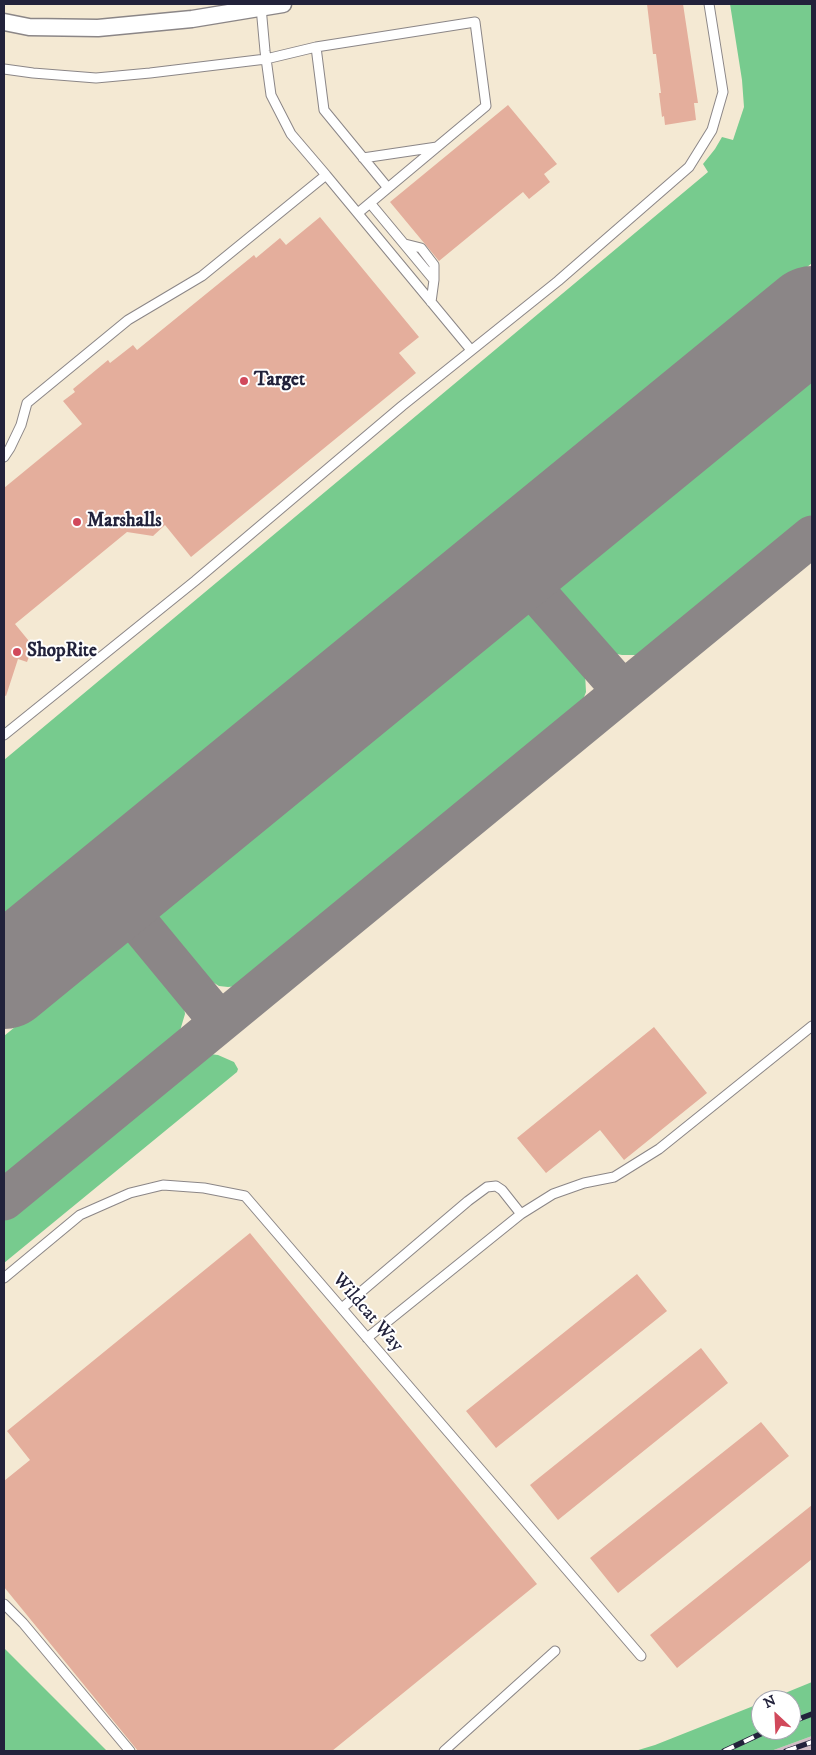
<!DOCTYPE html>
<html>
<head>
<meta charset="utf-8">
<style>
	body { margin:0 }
	#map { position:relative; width:816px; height:1755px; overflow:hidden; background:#f4e9d3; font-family:"IM FELL DW Pica",serif }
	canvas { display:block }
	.frame { position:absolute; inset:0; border:5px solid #22223b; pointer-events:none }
	.north { position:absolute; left:751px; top:1690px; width:50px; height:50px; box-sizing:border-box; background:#fff; border:1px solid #a7a7b1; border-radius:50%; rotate:335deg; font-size:14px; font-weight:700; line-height:20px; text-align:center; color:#22223b }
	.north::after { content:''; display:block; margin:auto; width:18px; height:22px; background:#d1495b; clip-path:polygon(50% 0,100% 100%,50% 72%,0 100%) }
</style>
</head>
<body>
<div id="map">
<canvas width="816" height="1755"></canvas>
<div class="frame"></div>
<div class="north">N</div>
</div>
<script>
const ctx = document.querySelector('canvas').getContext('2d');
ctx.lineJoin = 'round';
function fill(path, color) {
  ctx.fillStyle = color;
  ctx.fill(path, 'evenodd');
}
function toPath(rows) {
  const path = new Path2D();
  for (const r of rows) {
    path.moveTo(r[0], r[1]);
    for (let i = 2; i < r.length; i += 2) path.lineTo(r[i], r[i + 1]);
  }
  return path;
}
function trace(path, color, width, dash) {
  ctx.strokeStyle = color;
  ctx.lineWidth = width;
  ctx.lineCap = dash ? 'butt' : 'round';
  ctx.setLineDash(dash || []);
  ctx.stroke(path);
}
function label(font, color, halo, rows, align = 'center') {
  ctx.font = font + ' "IM FELL DW Pica",serif';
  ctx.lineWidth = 4;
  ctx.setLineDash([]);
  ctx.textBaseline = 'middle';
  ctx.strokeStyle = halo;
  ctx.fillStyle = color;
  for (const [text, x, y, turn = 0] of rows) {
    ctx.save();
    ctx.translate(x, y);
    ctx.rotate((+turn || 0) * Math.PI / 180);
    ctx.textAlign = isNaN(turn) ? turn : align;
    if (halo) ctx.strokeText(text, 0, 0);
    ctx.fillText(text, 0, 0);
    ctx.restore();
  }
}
fill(toPath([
	[812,1736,812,1751,771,1751]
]), '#d2bdc6');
fill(toPath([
	[730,4,812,4,812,263,4,925,4,760,708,172,703,164,715,149,722,137,733,140,744,107,742,80],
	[812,374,812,519,647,655,622,655,612,653,603,647,559,595,556,589,557,583],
	[529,607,533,608,541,615,582,666,585,673,586,692,579,710,252,979,237,986,228,987,219,986,203,976,195,970,155,920,153,914,236,844,526,608],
	[128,937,140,945,180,996,184,1006,185,1014,179,1034,173,1041,4,1179,4,1036,123,938],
	[202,1053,218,1055,234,1062,238,1069,237,1072,4,1263,4,1210,186,1060],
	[4,1648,107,1751,4,1751],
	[812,1682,812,1736,771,1751,635,1751,655,1745,761,1703,761,1730,791,1730,791,1700,768,1700]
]), '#77cb8e');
trace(toPath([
	[511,564,623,691],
	[111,890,220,1022],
	[4,1200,812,536]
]), '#8b8687', 41);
trace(toPath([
	[4,978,812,317]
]), '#8b8687', 102);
fill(toPath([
	[647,4,683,4,698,103,694,103,696,120,665,125,664,116,662,117,659,93,661,93,656,54,653,54],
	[508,105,557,164,544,174,550,182,529,199,523,192,439,261,390,202],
	[320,217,419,337,399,353,416,373,191,557,165,525,153,536,127,532,15,624,33,646,27,662,18,659,6,696,4,695,4,488,82,424,63,401,75,392,73,389,108,360,110,363,133,345,137,350,254,255,256,258,280,238,286,245],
	[654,1027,707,1093,624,1160,600,1130,546,1173,517,1138],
	[250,1233,537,1584,332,1751,138,1751,4,1587,4,1481,30,1460,7,1431],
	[637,1274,667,1311,496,1448,466,1411],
	[701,1348,728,1383,558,1520,530,1485],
	[761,1422,789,1456,618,1593,590,1558],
	[812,1505,812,1559,677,1668,650,1635]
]), '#e4ae9c');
const service = toPath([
	[316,47,324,110,388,188],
	[4,69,33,73,96,78,150,73,266,59,316,47,475,22,486,106,358,213],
	[363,158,437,147],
	[326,175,471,350],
	[370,203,434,280,431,302],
	[405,244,421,248,434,265,434,280],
	[4,457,10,448,21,425,27,403,128,320,202,276,326,175,291,134,271,95,265,51,261,7],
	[4,735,195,581,402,406,558,281,689,167,712,130,723,92,709,4],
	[4,1278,80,1215,130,1193,163,1185,204,1188,245,1196,641,1656],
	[342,1308,468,1201,487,1187,496,1186,502,1190,521,1214],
	[367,1338,521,1214,553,1194,584,1183,614,1177,659,1149,812,1026],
	[4,1604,23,1623,130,1751],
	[444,1751,555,1651]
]);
const minor = toPath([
	[4,22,29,27,98,28,192,19,283,4]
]);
trace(service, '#8b8687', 11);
trace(minor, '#8b8687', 19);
trace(service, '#fff', 9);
trace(minor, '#fff', 16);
const rail = toPath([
	[791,1722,812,1714],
	[724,1751,769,1730],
	[786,1751,812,1742]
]);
trace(rail, '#22223b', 5.5);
trace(rail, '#fff', 4, [11]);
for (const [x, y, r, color] of [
	[244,381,5,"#d1495b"],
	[77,522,5,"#d1495b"],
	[17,652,5,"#d1495b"]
]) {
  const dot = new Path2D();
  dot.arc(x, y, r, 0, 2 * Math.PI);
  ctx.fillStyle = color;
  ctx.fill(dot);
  trace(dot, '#fff', 2);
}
label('bold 19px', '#22223b', '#fff', [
	["Target",254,381],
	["Marshalls",87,522],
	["ShopRite",27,652]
], 'left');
label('19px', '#22223b', '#fff', [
	["Wildcat Way",367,1313,49]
]);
</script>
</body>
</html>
